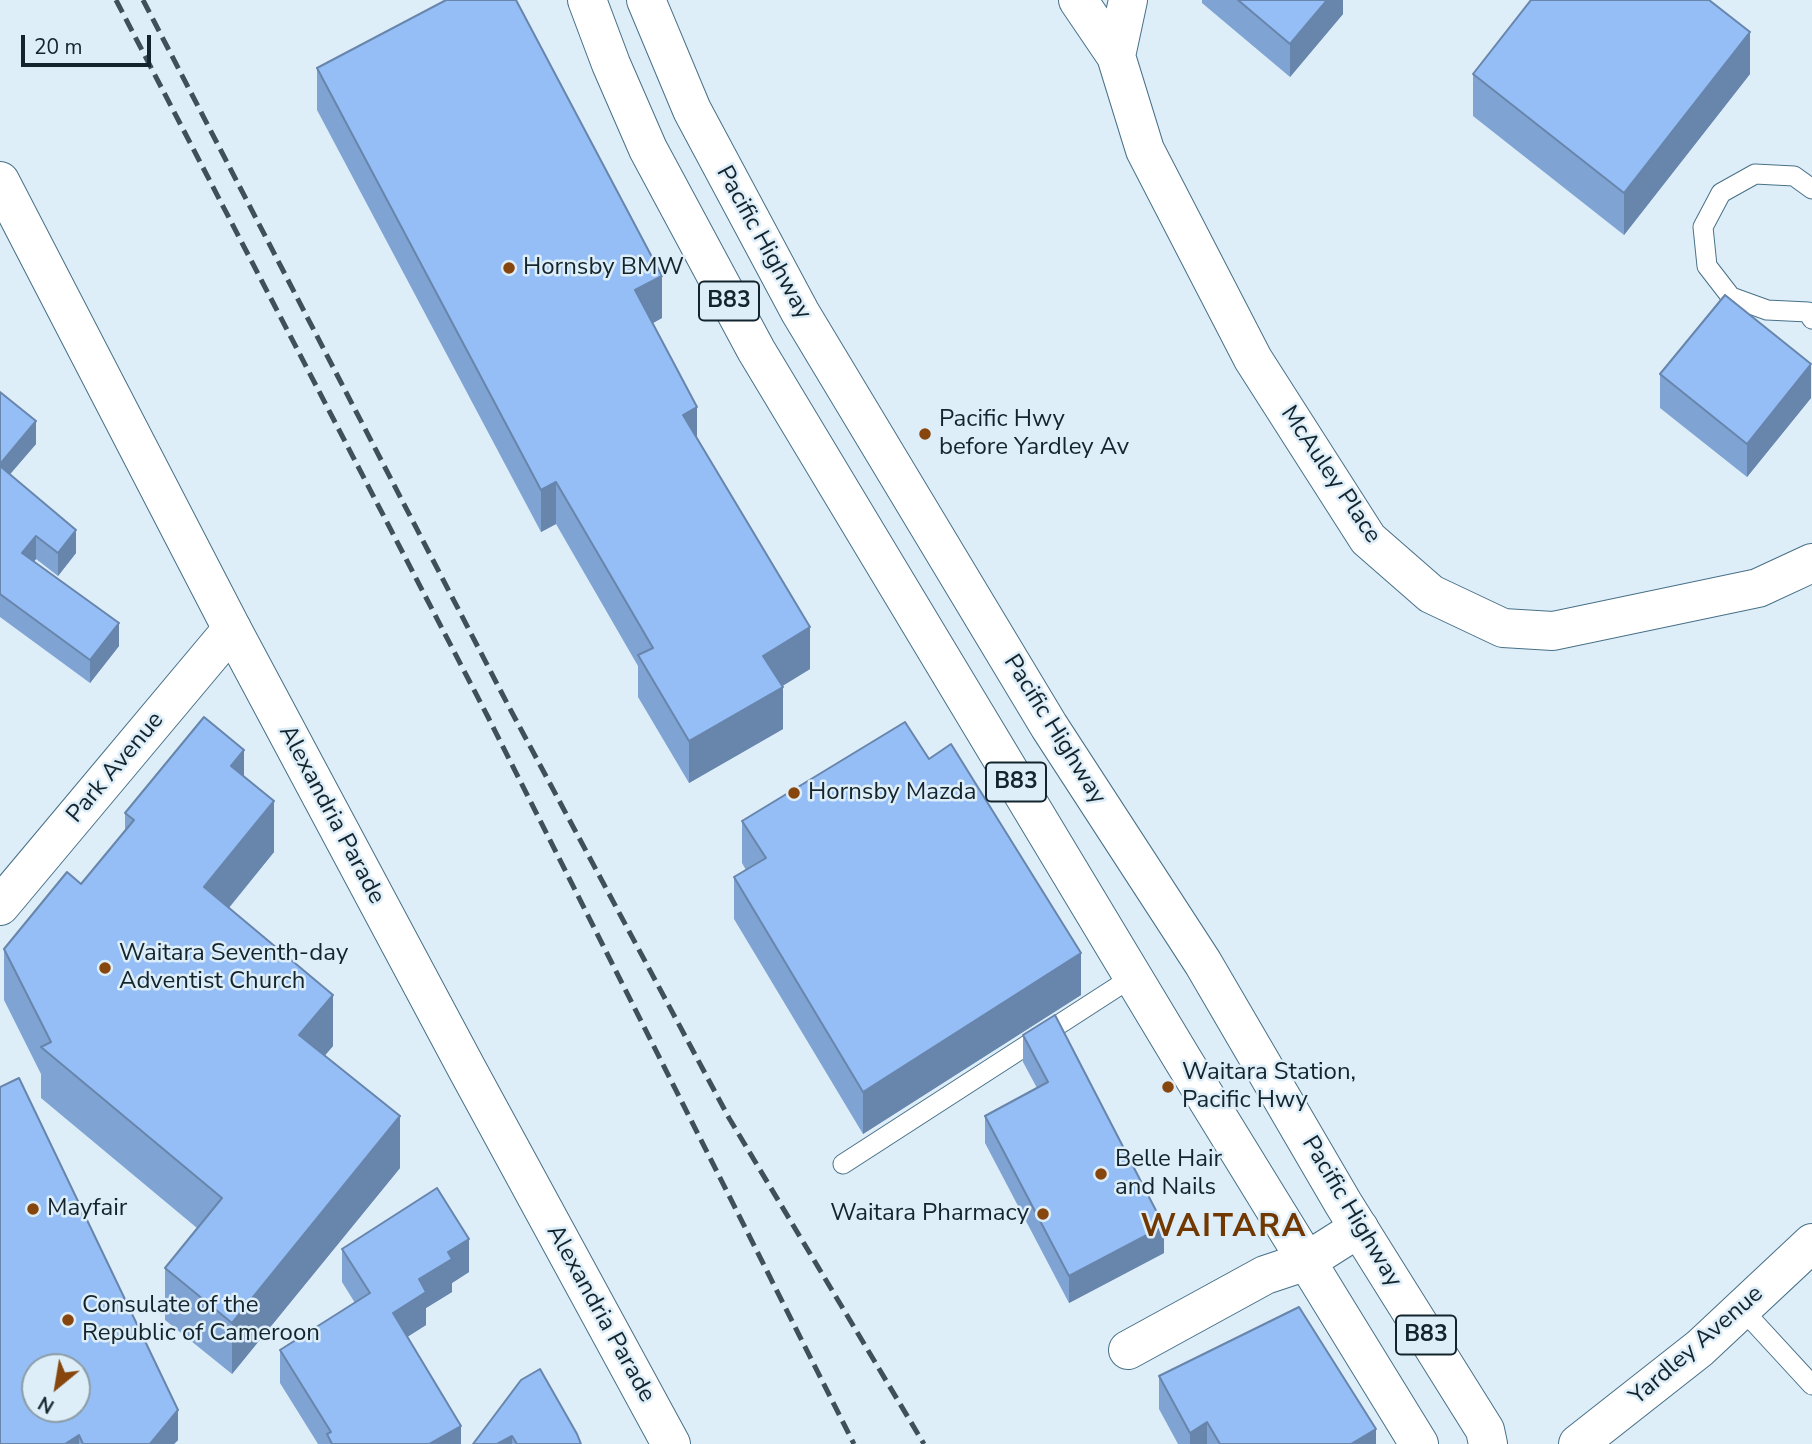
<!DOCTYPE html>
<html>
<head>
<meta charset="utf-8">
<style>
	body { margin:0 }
	#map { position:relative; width:1812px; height:1444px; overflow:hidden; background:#ddeef9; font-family:"Nunito Sans",sans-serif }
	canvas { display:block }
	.north { position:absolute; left:21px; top:1353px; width:70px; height:70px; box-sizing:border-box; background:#ddeef9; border:2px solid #8c9da7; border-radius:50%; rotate:210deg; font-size:19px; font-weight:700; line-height:28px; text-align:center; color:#13242d }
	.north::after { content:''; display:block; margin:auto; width:24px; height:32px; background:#86460e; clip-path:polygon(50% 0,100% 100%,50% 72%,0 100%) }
	.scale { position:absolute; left:21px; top:35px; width:130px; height:32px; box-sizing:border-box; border:4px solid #13242d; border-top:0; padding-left:9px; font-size:21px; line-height:24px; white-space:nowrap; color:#13242d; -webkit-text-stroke:5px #ddeef9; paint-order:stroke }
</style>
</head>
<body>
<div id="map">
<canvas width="1812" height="1444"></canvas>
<div class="north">N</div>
<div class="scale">20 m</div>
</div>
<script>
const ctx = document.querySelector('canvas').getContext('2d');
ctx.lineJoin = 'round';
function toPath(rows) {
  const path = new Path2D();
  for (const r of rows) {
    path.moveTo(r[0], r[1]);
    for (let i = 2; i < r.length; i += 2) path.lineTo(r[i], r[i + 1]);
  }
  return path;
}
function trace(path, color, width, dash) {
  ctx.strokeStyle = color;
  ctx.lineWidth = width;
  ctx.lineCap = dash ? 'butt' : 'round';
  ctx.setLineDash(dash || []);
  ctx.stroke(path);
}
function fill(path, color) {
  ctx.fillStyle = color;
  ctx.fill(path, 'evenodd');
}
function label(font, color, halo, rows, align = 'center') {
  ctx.font = font + ' "Nunito Sans",sans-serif';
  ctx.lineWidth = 5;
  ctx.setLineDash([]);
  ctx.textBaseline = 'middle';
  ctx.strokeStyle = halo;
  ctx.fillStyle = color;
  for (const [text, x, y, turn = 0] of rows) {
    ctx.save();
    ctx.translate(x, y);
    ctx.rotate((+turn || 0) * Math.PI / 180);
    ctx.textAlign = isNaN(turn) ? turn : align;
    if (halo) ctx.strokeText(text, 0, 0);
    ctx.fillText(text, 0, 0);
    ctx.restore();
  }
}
const lane = toPath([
	[1812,189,1794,176,1755,174,1721,193,1703,227,1707,266,1731,297,1767,310,1808,312,1812,319],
	[843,1164,1134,976],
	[1742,1309,1812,1385]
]);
const street = toPath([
	[1078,0,1116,56,1145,150,1253,359,1368,539,1431,594,1503,628,1553,631,1758,588,1812,563],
	[1116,56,1128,0],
	[0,906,232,629],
	[1128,1350,1265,1275,1307,1261,1359,1228],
	[1578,1444,1700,1348,1812,1243]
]);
const secondary = toPath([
	[0,181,232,629,467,1069,671,1444]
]);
const primary = toPath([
	[587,0,611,64,648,149,756,350,1183,1060,1419,1444],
	[646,0,692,110,800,312,1049,726,1203,963,1343,1203,1485,1430,1488,1444]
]);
trace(lane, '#487087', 21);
trace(street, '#487087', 40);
trace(secondary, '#487087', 40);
trace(primary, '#487087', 40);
trace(lane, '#fff', 19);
trace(street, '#fff', 38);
trace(secondary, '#fff', 38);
trace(primary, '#fff', 38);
trace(toPath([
	[116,0,488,717,854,1444],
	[143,0,509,707,729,1118,924,1444]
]), '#3f505a', 5, [14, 7]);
fill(toPath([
	[1202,0,1343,0,1343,14,1290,77,1202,3],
	[317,68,662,318,653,323,697,438,810,669,782,686,783,729,689,783,638,697,638,666,556,524,541,532,317,110],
	[1473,74,1750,74,1624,235,1473,116],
	[1660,374,1811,398,1747,477,1660,408],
	[0,392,36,444,10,474,76,553,58,576,36,559,34,562,119,646,90,683,0,617],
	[244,777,274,852,229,908,333,1046,325,1055,400,1168,232,1374,165,1320,165,1268,197,1228,41,1098,41,1074,4,1000,4,949,81,884,125,831,125,813],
	[742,821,1081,995,863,1134,734,919,734,877,746,870,742,863],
	[1023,1035,1164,1253,1069,1303,985,1143,985,1116,1037,1088,1023,1062],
	[0,1087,178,1440,174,1444,0,1444],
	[342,1249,469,1272,452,1283,452,1292,426,1308,426,1325,407,1337,461,1444,318,1444,280,1383,280,1350,355,1303,342,1282],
	[1159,1376,1376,1444,1178,1444,1159,1409],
	[521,1380,581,1444,473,1444]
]), '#7fa3d3');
fill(toPath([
	[1327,0,1343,0,1343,14,1290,77,1290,44],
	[1750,32,1750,74,1624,235,1624,193],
	[662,276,662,318,635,333,635,290],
	[1811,364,1811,398,1747,477,1747,444],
	[697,407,697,450,683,415],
	[36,421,36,444,0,486,0,464],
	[556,482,556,524,541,532,541,490],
	[76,530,76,553,58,576,58,553],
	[36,536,36,559,22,576,22,553],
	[119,623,119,646,90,683,90,660],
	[810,627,810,669,763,698,763,656],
	[783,687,783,729,689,783,689,741],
	[244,750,244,801,231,766],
	[274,801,274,852,204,938,204,887],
	[1081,953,1081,995,863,1134,863,1092],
	[333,995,333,1046,299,1086,299,1035],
	[400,1116,400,1168,232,1374,232,1323],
	[1164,1226,1164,1253,1069,1303,1069,1276],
	[469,1239,469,1272,452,1283,452,1292,426,1308,426,1325,393,1346,393,1313,419,1279,448,1252],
	[178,1410,178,1440,174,1444,150,1444],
	[1207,1422,1207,1444,1190,1444,1190,1433],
	[461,1426,461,1444,429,1444],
	[1376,1429,1376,1444,1351,1444],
	[79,1435,79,1444,65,1444],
	[512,1436,512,1444,497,1444]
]), '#6885ac');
const building = toPath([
	[446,0,516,0,662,276,635,290,697,407,683,415,810,627,763,656,783,687,689,741,638,655,653,648,556,482,541,490,317,68,446,0],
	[1238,0,1327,0,1290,44,1238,0],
	[1531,0,1709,0,1750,32,1624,193,1473,74,1531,0],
	[1725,295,1811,364,1747,444,1660,374,1725,295],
	[0,392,36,421,0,464,0,392],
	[0,466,76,530,58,553,36,536,22,553,119,623,90,660,0,594,0,466],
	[204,717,244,750,231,766,274,801,204,887,333,995,299,1035,400,1116,232,1323,165,1268,222,1198,41,1047,51,1042,4,949,67,872,81,884,134,820,125,813,204,717],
	[905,722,929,759,951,744,1081,953,863,1092,734,877,766,858,742,821,905,722],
	[1055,1015,1164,1226,1069,1276,985,1116,1048,1082,1023,1035,1055,1015],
	[19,1078,178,1410,150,1444,83,1444,79,1435,65,1444,0,1444,0,1087,19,1078],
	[35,1367,77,1367,77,1409,35,1409,35,1367],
	[437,1188,469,1239,448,1252,452,1259,419,1279,426,1292,393,1313,461,1426,429,1444,332,1444,327,1434,331,1432,280,1350,370,1293,342,1249,437,1188],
	[1299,1307,1376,1429,1351,1444,1220,1444,1207,1422,1190,1433,1159,1376,1299,1307],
	[540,1369,577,1434,581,1444,517,1444,512,1436,497,1444,473,1444,521,1380,540,1369]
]);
fill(building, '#94bef5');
trace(building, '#6885ac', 2);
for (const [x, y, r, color] of [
	[509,268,7,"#86460e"],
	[925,434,7,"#86460e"],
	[794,793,7,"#86460e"],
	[105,968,7,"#86460e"],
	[1168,1087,7,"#86460e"],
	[1101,1174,7,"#86460e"],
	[33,1209,7,"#86460e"],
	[1043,1214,7,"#86460e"],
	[68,1320,7,"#86460e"]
]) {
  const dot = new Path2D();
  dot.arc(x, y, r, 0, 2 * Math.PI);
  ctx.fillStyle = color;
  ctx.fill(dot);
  trace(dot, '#ddeef9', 2.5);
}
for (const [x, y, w] of [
	[729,301,60],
	[1016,782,60],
	[1426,1335,60]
]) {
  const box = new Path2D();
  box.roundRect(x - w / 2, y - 19.5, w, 39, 5);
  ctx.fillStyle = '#ddeef9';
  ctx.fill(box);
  trace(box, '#13242d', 2);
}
label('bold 23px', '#13242d', null, [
	["B83",729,301],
	["B83",1016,782],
	["B83",1426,1335]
]);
label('24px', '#13242d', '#ddeef9', [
	["Pacific Highway",763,243,61],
	["McAuley Place",1330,475,56],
	["Pacific Highway",1054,730,58],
	["Park Avenue",116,768,-50],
	["Alexandria Parade",331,815,62],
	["Pacific Highway",1351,1212,59],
	["Alexandria Parade",600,1314,61],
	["Yardley Avenue",1697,1346,-41]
]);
label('24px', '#13242d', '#ddeef9', [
	["Hornsby BMW",523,268],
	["Pacific Hwy",939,420],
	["before Yardley Av",939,448],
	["Hornsby Mazda",808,793],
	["Waitara Seventh-day",119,954],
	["Adventist Church",119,982],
	["Waitara Station,",1182,1073],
	["Pacific Hwy",1182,1101],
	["Belle Hair",1115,1160],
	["and Nails",1115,1188],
	["Mayfair",47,1209],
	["Waitara Pharmacy",1029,1214,"right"],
	["Consulate of the",82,1306],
	["Republic of Cameroon",82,1334]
], 'left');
ctx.letterSpacing = '2px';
label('bold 32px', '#713801', '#ddeef9', [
	["WAITARA",1224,1228]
]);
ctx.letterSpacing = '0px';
</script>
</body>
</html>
